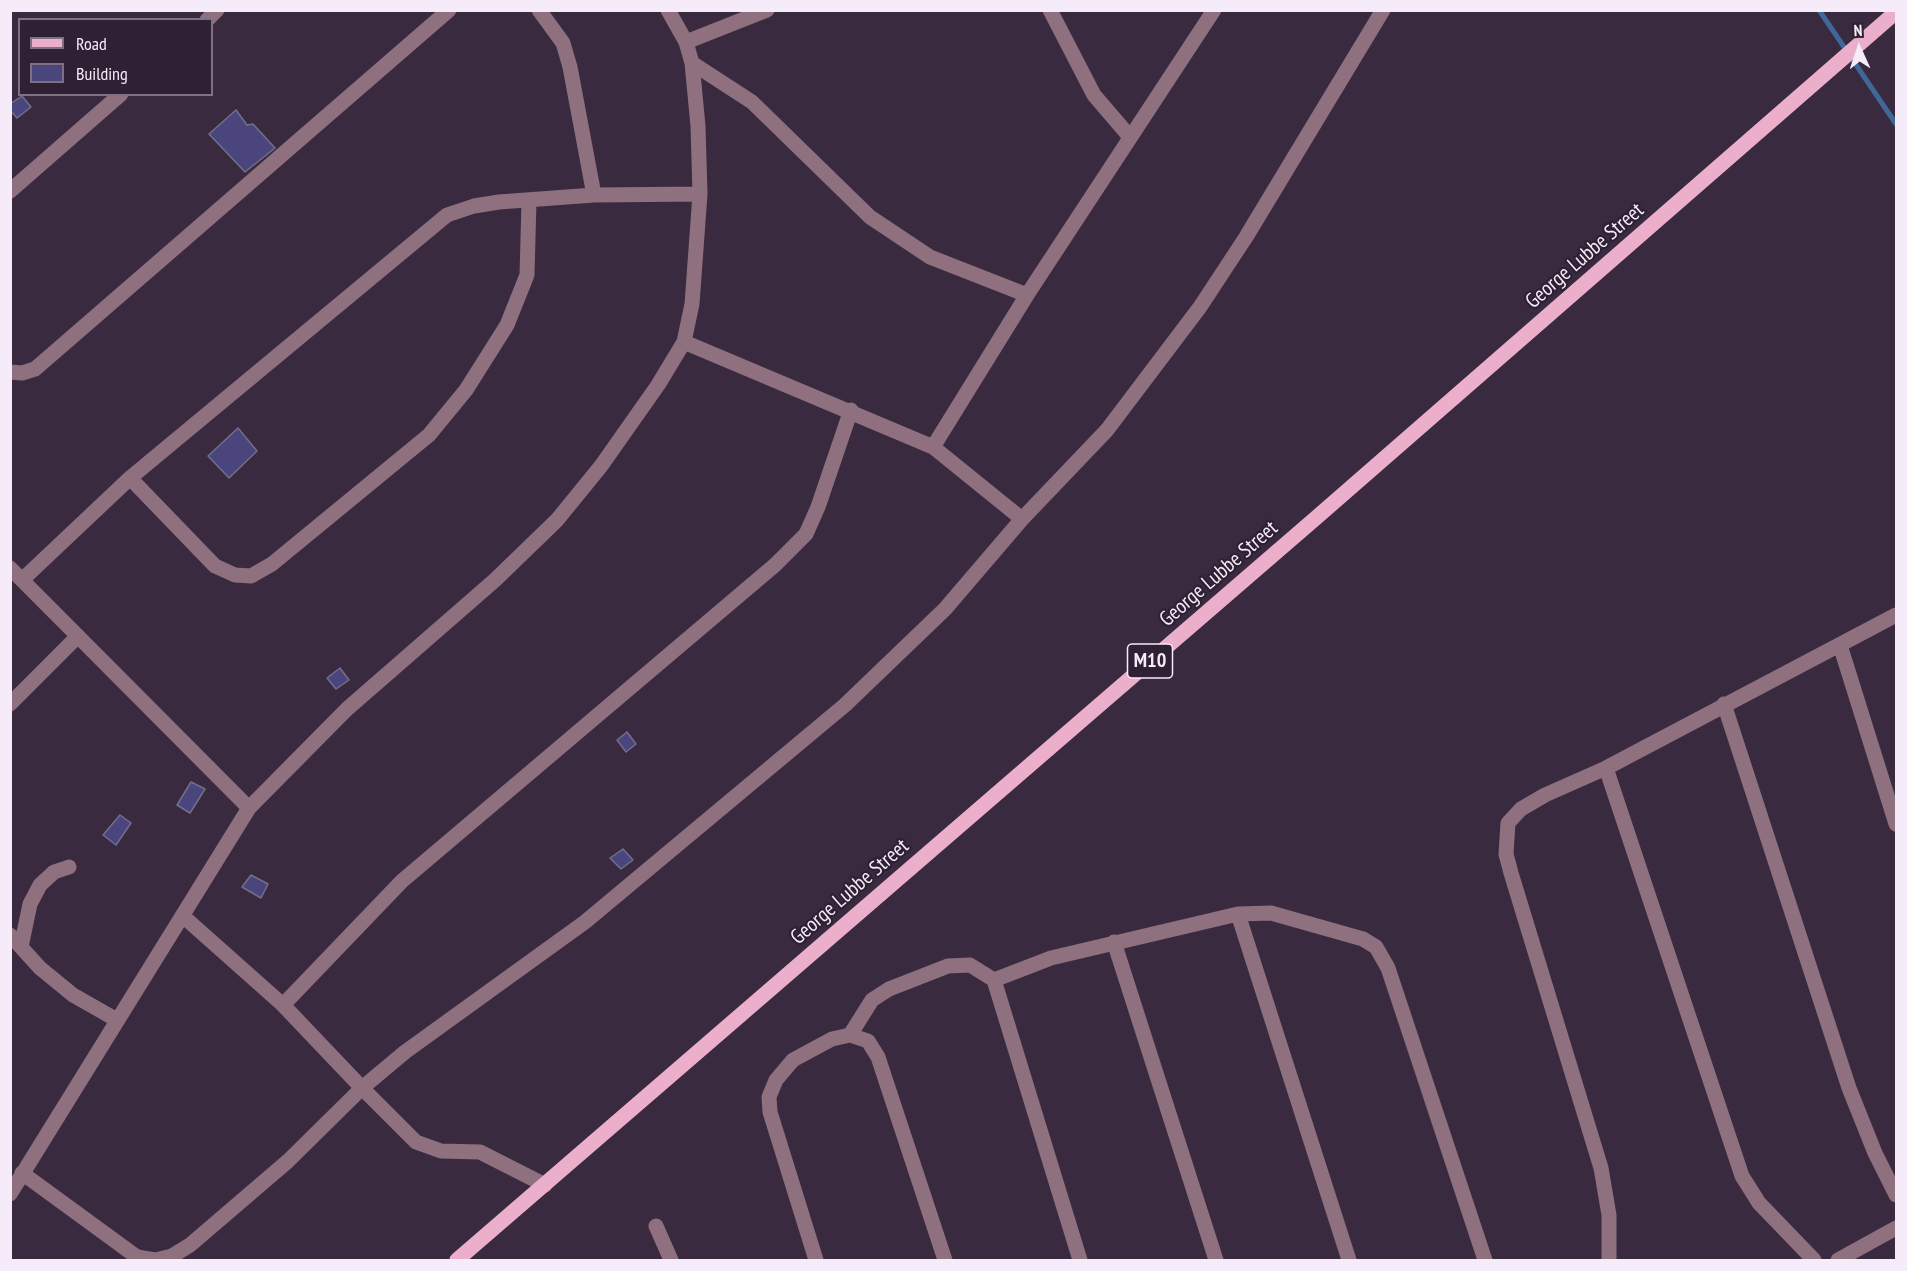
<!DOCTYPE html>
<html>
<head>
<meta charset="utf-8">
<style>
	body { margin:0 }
	#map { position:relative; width:1907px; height:1271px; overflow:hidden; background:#3a2a3f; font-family:"PT Sans Narrow",sans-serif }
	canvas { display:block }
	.frame { position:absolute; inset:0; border:12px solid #f5ebf9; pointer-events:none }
	.legend { position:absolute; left:18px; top:18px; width:195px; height:78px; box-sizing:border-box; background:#2f2034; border:2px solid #7e7183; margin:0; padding:8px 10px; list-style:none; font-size:18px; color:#f5ebf9 }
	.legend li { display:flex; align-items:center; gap:12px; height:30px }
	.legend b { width:30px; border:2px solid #7e7183 }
	.north { position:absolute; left:1829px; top:18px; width:60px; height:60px; -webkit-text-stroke:4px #2f2034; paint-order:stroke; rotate:357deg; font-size:16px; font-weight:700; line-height:24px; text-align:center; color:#f5ebf9 }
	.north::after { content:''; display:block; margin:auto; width:21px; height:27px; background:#f5ebf9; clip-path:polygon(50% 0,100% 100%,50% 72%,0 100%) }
</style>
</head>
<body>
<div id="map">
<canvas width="1907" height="1271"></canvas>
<div class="frame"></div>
<ul class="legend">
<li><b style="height:8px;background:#ebafcb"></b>Road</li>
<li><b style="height:16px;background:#4b457d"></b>Building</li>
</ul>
<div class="north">N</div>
</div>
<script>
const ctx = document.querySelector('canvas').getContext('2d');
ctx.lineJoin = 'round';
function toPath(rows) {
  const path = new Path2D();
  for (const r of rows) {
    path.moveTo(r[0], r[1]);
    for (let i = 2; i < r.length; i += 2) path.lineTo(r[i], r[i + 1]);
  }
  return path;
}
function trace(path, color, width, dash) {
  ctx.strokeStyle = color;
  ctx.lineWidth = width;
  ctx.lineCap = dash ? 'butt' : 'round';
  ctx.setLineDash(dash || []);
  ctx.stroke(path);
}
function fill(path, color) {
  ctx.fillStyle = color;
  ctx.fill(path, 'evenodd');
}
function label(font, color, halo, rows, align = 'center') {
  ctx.font = font + ' "PT Sans Narrow",sans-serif';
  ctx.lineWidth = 4.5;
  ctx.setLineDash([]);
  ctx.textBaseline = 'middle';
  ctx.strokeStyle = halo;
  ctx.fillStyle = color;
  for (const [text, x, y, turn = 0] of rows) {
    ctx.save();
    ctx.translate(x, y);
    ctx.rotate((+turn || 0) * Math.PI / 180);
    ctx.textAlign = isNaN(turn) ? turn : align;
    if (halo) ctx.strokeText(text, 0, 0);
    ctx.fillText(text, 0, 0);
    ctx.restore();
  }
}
trace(toPath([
	[1819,10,1896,124]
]), '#3f6799', 5);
const building = toPath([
	[22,96,31,107,17,118,10,110,10,104,22,96],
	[236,110,247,125,253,124,275,148,245,172,209,134,236,110],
	[238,428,257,451,229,478,208,456,238,428],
	[340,668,349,680,336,689,327,678,340,668],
	[627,732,636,744,626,752,617,740,627,732],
	[191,782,205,789,190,813,177,805,191,782],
	[120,815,131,823,116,845,103,835,120,815],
	[623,849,633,860,621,869,610,858,623,849],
	[251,875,268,884,261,898,242,887,251,875]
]);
fill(building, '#4b457d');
trace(building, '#71708b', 1.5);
trace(toPath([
	[539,10,563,43,570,67,594,195],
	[1050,10,1094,95,1130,137],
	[207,20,217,10],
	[686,42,767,10],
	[692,63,752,102,870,217,930,257,1027,295],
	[10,191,121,94],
	[684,342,933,447,1022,519],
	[10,372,22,373,35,369,449,10],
	[933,447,1027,295,1214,10],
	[130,478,215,566,235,575,251,576,272,564,429,435,466,390,507,325,527,275,529,201],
	[10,568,249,808],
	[22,580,130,478,447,215,474,206,499,202,594,195,700,194],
	[1840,645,1896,824],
	[10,704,78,636],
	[1724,704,1849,1088,1875,1153,1896,1195],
	[1606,768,1742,1176,1759,1203,1814,1260],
	[1238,914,1349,1260],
	[184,917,283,1005,362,1088,405,1052,585,922,845,705,945,609,1022,519,1107,430,1200,307,1246,237,1383,10],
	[10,935,40,968,73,995,117,1020],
	[1114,942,1216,1260],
	[21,947,30,904,40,885,54,872,69,867],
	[994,980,1051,958,1238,914,1271,913,1363,939,1376,947,1388,968,1485,1260],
	[283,1005,402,881,775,565,806,534,818,507,851,410],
	[850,1035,872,1000,889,989,948,966,970,965,994,980,1080,1260],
	[22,1173,137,1257,155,1260,172,1256,190,1245,288,1161,362,1088,416,1142,441,1151,480,1152,545,1185],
	[10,1194,249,808,347,709,495,580,557,520,601,466,658,385,684,342,692,304,700,194,698,126,692,63,686,42,668,10],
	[656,1226,671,1260],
	[816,1260,770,1112,769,1097,776,1080,793,1060,832,1039,850,1035,868,1041,878,1057,945,1260],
	[1609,1260,1609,1215,1601,1168,1511,873,1506,854,1508,823,1521,809,1545,795,1606,768,1896,615],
	[1838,1260,1896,1228]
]), '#8e707e', 15);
trace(toPath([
	[457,1260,1317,517,1896,12]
]), '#ebafcb', 15);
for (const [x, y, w] of [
	[1150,661,45]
]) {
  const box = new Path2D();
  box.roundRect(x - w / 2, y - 17, w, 34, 4.5);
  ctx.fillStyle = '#2f2034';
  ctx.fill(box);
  trace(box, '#f5ebf9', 1.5);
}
label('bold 20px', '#f5ebf9', null, [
	["M10",1150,661]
]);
label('21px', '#f5ebf9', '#2f2034', [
	["George Lubbe Street",1585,256,-41],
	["George Lubbe Street",1219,574,-41],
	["George Lubbe Street",850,892,-41]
]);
</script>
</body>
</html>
